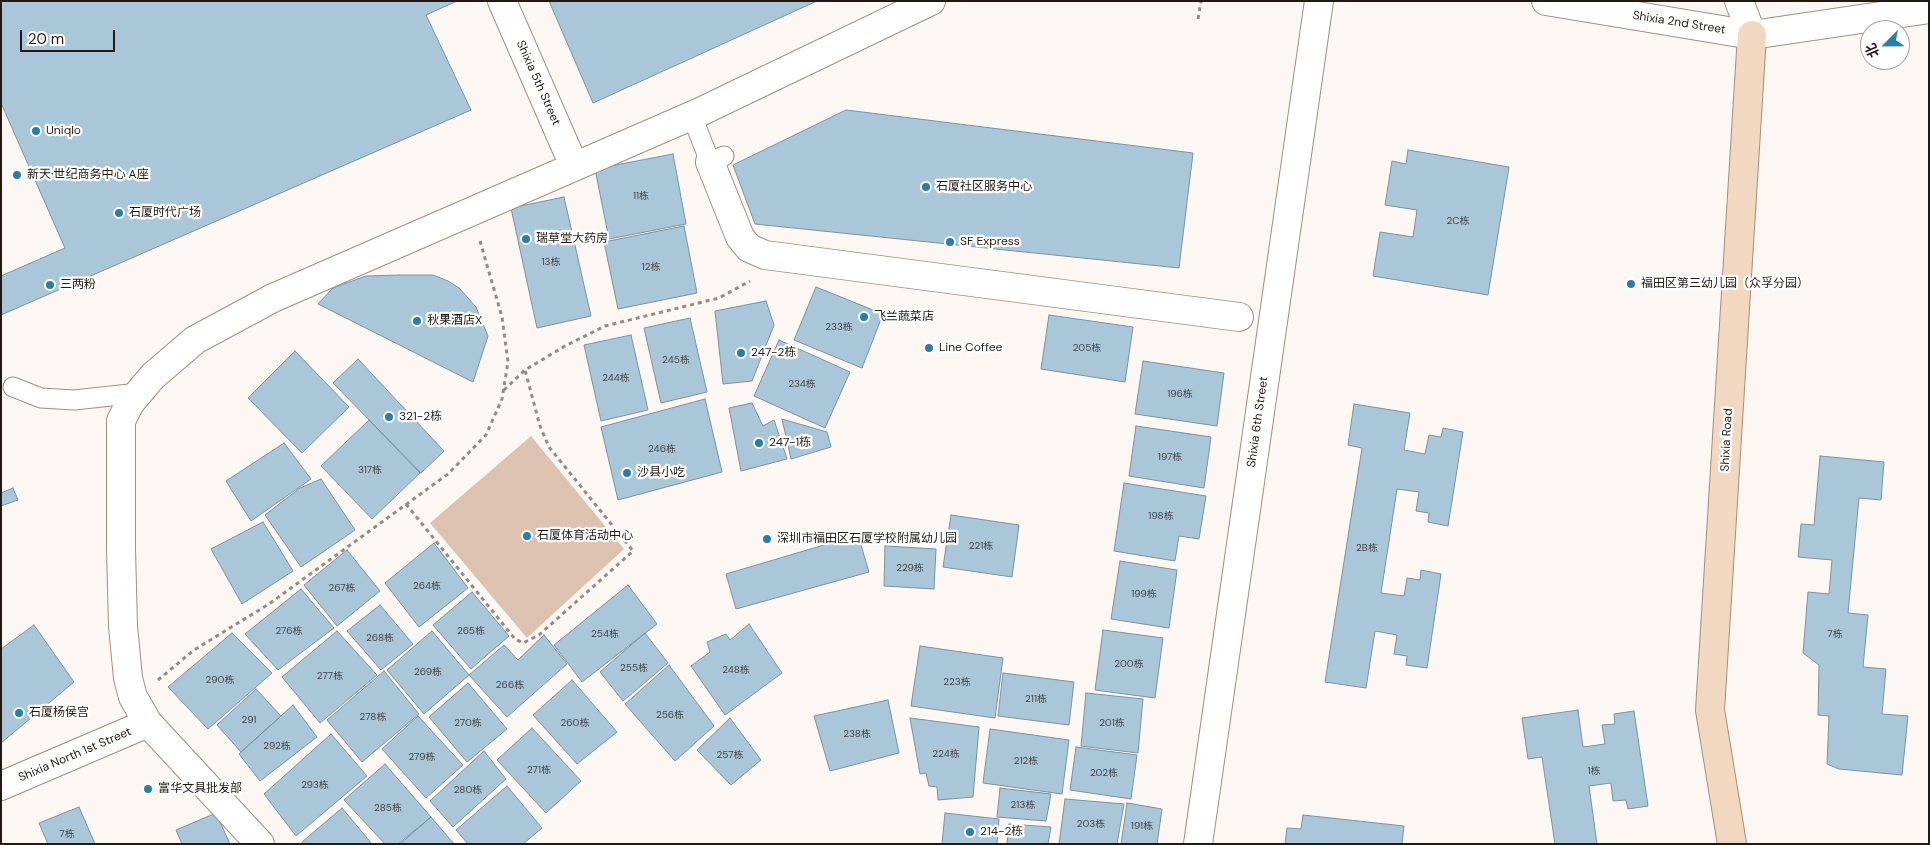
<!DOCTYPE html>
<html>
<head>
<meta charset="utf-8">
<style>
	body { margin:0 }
	#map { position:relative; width:1930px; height:845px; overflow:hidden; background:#fdf7f3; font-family:"DM Sans","Noto Sans SC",sans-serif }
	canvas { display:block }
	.frame { position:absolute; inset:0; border:2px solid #231912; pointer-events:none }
	.north { position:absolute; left:1860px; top:20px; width:50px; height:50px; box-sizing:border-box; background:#fff; border:1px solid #a7a3a0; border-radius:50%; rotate:247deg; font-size:14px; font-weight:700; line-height:20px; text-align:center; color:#231912 }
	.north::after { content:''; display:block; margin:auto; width:18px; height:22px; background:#257eac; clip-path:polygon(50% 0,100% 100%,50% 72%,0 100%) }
	.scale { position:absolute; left:20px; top:30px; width:95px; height:22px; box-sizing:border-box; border:2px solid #231912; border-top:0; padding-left:6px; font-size:15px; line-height:18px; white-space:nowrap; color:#231912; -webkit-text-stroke:4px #fff; paint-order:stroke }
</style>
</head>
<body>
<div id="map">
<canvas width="1930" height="845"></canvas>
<div class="frame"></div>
<div class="north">北</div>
<div class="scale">20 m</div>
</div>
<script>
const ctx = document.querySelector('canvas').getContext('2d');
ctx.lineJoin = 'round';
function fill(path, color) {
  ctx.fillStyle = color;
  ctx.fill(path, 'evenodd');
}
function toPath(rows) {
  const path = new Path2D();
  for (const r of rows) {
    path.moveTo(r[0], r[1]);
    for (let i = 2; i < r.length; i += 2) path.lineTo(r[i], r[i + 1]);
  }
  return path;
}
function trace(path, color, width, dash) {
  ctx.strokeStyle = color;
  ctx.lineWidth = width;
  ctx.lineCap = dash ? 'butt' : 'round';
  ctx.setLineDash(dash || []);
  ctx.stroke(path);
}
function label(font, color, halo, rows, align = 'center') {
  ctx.font = font + ' "DM Sans","Noto Sans SC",sans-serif';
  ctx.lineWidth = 4.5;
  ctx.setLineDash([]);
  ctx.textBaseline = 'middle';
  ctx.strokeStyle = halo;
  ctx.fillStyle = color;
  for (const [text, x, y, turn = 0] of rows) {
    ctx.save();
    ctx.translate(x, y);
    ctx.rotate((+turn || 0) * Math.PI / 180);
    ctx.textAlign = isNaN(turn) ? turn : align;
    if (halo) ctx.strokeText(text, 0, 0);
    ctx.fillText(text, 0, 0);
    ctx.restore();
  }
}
fill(toPath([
	[531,436,624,549,527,638,430,523]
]), '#ddc2af');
const building = toPath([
	[1,1,457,1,426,15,471,110,1,315,1,1],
	[549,1,817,1,593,103,549,1],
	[1,103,65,248,1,276,1,103],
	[846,110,1193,153,1179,268,755,224,733,165,846,110],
	[1408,150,1509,167,1488,295,1373,276,1380,232,1413,237,1417,210,1385,205,1392,161,1406,164,1408,150],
	[673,154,686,224,609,239,595,169,673,154],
	[564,197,591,316,537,328,511,208,564,197],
	[684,226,697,293,618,309,604,242,684,226],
	[399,275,433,275,448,281,459,288,476,307,488,336,473,382,318,304,333,288,366,276,399,275],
	[816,287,883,314,862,368,794,340,816,287],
	[766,301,774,325,752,381,723,384,715,311,766,301],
	[1049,315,1133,327,1125,382,1041,369,1049,315],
	[690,318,707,392,661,403,644,328,690,318],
	[631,335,648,410,601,421,584,345,631,335],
	[779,340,850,372,825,428,754,396,779,340],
	[295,351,349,407,302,453,248,398,295,351],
	[358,359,444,451,421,473,333,383,358,359],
	[1143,361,1224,373,1217,426,1135,414,1143,361],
	[705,399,722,472,618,500,601,427,705,399],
	[752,403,763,426,774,420,787,459,741,471,729,408,752,403],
	[1354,404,1410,413,1404,450,1425,454,1429,435,1441,437,1443,428,1463,432,1448,526,1428,522,1429,513,1416,511,1419,492,1397,489,1381,593,1404,596,1407,578,1420,580,1421,570,1441,574,1427,668,1406,665,1407,656,1394,654,1397,635,1375,631,1366,688,1325,682,1362,448,1348,445,1354,404],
	[782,419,827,432,831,447,791,459,782,419],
	[369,420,420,473,372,519,321,466,369,420],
	[1136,426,1211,437,1204,488,1129,476,1136,426],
	[284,443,311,479,251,521,226,481,284,443],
	[1820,456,1884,462,1881,500,1859,498,1848,613,1868,615,1863,667,1886,669,1882,714,1908,716,1902,775,1839,769,1827,764,1829,716,1818,715,1819,665,1803,653,1808,592,1829,594,1832,560,1798,557,1801,524,1814,525,1820,456],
	[321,479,355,530,301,567,265,515,300,488,321,479],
	[1124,483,1206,496,1199,539,1179,536,1175,561,1114,551,1124,483],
	[13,488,18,500,1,506,1,493,13,488],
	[951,515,1019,525,1012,577,943,567,951,515],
	[263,522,293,571,242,604,211,549,263,522],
	[858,535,869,572,736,609,726,574,858,535],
	[434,543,468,588,419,627,385,583,434,543],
	[885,546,936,549,934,589,884,586,885,546],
	[347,550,380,591,337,626,304,585,347,550],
	[1120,561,1177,570,1169,628,1111,619,1120,561],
	[628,585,657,624,582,682,554,645,628,585],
	[301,589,334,628,278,670,245,634,301,589],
	[472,592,509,636,471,669,433,625,472,592],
	[380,605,413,644,381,670,347,631,380,605],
	[749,624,782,673,725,715,691,666,710,652,707,642,726,634,730,640,749,624],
	[34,625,74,682,1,743,1,649,34,625],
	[1103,630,1163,638,1155,698,1095,690,1103,630],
	[337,631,377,675,320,723,282,677,337,631],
	[432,631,469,675,424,714,387,670,432,631],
	[232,633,272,673,208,729,168,687,232,633],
	[645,633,668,663,623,701,600,672,645,633],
	[544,635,567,664,507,717,469,675,504,645,518,660,544,635],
	[920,646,1003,658,995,718,911,706,920,646],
	[669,665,714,726,675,761,625,704,669,665],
	[384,671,419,714,362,762,327,720,384,671],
	[1003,673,1074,682,1069,725,998,716,1003,673],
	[572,680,617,732,577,764,533,715,572,680],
	[468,683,507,729,467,762,429,717,468,683],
	[256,689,281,716,241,752,217,725,256,689],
	[1086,693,1143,699,1138,753,1081,746,1086,693],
	[888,700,899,753,830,771,814,716,888,700],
	[293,705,317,737,260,781,239,754,293,705],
	[1578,710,1583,747,1605,744,1602,725,1615,724,1614,714,1634,711,1648,806,1628,809,1626,800,1613,801,1611,783,1589,786,1597,844,1555,844,1542,757,1528,759,1522,718,1578,710],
	[418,716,463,765,426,798,382,749,418,716],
	[730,718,761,760,731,785,697,750,730,718],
	[910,718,979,727,973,797,938,800,937,787,929,786,926,773,920,774,910,718],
	[532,728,581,781,546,813,497,760,532,728],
	[990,729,1069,740,1062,794,983,783,990,729],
	[331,734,367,776,296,836,264,794,331,734],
	[1076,747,1137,755,1131,799,1070,790,1076,747],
	[484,751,506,779,453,827,430,801,484,751],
	[385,764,431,817,398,844,385,844,344,800,385,764],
	[507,786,542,828,523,844,468,844,456,830,507,786],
	[1000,788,1051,794,1046,821,997,817,1000,788],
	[1065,799,1124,804,1117,844,1059,844,1065,799],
	[1127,803,1162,809,1157,844,1121,844,1127,803],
	[79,807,95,844,48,844,39,823,79,807],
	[342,808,372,844,303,844,302,842,342,808],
	[216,813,230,844,182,844,176,830,216,813],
	[945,813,999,819,997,844,942,844,945,813],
	[1303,815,1404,826,1402,844,1285,844,1287,828,1301,829,1303,815],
	[431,817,454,844,400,844,431,817],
	[1009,824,1051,827,1048,844,1007,844,1009,824]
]);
fill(building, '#aac7da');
trace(building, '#7892a3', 1);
const lane = toPath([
	[692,116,710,162,724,156],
	[13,387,41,398,74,400,139,393]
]);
const street = toPath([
	[502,1,574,166],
	[1546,1,1752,35,1929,9],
	[1739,1,1752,35],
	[710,162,740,237,749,248,765,255,1239,317],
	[1,786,148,723],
	[260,844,148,723,133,697,128,678,123,626,121,549,121,421,130,403,153,376,195,340,273,298,700,112,931,1],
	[1198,844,1319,1]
]);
const secondary = toPath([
	[1732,844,1710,710,1752,35]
]);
trace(lane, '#a68e7c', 21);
trace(street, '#a68e7c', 30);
trace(secondary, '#a68e7c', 30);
trace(toPath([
	[1198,19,1201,1],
	[504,390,525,370,565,346,605,326,719,298,750,281],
	[406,504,515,639,523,643,539,635,633,551,549,447,540,426,525,370],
	[158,680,194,650,269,604,448,474,486,435,502,399,508,362,502,317,480,241]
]), '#938b86', 3, [4, 4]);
trace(lane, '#fff', 19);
trace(street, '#fff', 28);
trace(secondary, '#f2d8c0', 28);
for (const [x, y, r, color] of [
	[36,131,5,"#257eac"],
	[17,175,5,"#257eac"],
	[926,187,5,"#257eac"],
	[119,213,5,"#257eac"],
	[526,239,5,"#257eac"],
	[950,242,5,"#257eac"],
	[1631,284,5,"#257eac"],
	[50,285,5,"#257eac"],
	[864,317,5,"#257eac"],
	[417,321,5,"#257eac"],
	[929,348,5,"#257eac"],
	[741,353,5,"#257eac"],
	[389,417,5,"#257eac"],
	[759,443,5,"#257eac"],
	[627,473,5,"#257eac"],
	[527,536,5,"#257eac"],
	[767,539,5,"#257eac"],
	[19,713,5,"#257eac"],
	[148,789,5,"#257eac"],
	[970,832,5,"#257eac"]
]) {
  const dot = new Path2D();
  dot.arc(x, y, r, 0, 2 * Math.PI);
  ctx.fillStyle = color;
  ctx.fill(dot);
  trace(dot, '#fff', 2);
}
label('10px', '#454444', null, [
	["11栋",641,196],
	["2C栋",1458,221],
	["13栋",551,262],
	["12栋",651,267],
	["233栋",839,327],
	["205栋",1087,348],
	["245栋",676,360],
	["244栋",616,378],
	["234栋",802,384],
	["196栋",1180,394],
	["246栋",662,449],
	["197栋",1170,457],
	["317栋",370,470],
	["198栋",1161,516],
	["221栋",981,546],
	["2B栋",1367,548],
	["229栋",910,568],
	["264栋",427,586],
	["267栋",342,588],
	["199栋",1144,594],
	["276栋",289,631],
	["265栋",471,631],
	["254栋",605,634],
	["7栋",1835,634],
	["268栋",380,638],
	["200栋",1129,664],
	["255栋",634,668],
	["248栋",736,670],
	["269栋",428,672],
	["277栋",330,676],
	["290栋",220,680],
	["223栋",957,682],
	["266栋",510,685],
	["211栋",1036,699],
	["256栋",670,715],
	["278栋",373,717],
	["291",249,720],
	["270栋",468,723],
	["260栋",575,723],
	["201栋",1112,723],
	["238栋",857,734],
	["292栋",277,746],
	["224栋",946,754],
	["257栋",730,755],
	["279栋",422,757],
	["212栋",1026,761],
	["271栋",539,770],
	["1栋",1594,771],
	["202栋",1104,773],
	["293栋",315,785],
	["280栋",468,790],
	["213栋",1023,805],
	["285栋",388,808],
	["203栋",1091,824],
	["191栋",1142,826],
	["7栋",67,834]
]);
label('12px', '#231912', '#fff', [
	["Shixia 2nd Street",1679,23,9],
	["Shixia 5th Street",538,83,66],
	["Shixia 6th Street",1258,422,-82],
	["Shixia Road",1727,440,-87],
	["Shixia North 1st Street",75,755,-23]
]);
label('12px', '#231912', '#fff', [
	["Uniqlo",46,131],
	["新天·世纪商务中心 A座",27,175],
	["石厦社区服务中心",936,187],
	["石厦时代广场",129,213],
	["瑞草堂大药房",536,239],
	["SF Express",960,242],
	["福田区第三幼儿园（众孚分园）",1641,284],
	["三两粉",60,285],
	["飞兰蔬菜店",874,317],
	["秋果酒店X",427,321],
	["Line Coffee",939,348],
	["247-2栋",751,353],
	["321-2栋",399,417],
	["247-1栋",769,443],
	["沙县小吃",637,473],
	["石厦体育活动中心",537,536],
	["深圳市福田区石厦学校附属幼儿园",777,539],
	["石厦杨侯宫",29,713],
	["富华文具批发部",158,789],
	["214-2栋",980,832]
], 'left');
</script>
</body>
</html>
